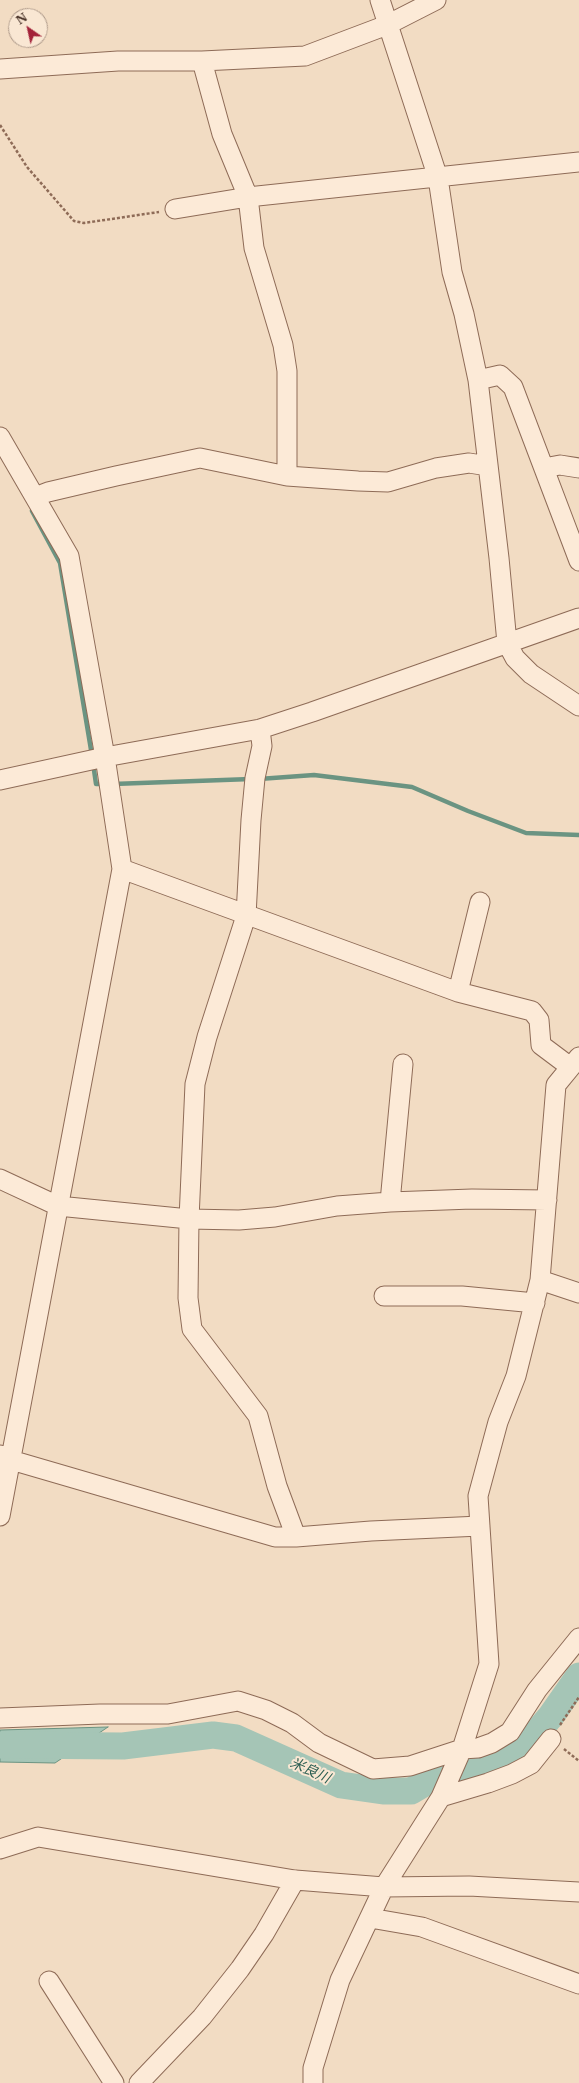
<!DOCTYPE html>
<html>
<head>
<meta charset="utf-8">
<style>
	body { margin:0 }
	#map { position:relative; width:579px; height:2083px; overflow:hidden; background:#f2dcc3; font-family:"Libre Baskerville",serif }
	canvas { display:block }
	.north { position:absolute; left:8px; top:8px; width:40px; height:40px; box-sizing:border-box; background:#f9e7d3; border:1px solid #ae9a8a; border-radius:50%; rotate:326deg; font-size:11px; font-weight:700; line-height:16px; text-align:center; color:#3d271d }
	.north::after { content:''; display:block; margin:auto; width:14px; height:18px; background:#a32239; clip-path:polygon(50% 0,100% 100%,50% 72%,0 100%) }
</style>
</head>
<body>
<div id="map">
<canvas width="579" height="2083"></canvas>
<div class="north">N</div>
</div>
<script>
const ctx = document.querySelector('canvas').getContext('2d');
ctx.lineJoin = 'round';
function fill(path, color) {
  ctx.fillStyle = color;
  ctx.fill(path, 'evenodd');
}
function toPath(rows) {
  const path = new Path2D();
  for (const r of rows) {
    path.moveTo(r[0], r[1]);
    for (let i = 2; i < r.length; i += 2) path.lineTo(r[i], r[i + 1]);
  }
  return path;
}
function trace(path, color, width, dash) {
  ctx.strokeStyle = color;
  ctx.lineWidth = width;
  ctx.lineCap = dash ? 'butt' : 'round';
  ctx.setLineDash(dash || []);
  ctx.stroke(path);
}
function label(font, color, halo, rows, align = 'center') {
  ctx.font = font + ' "Libre Baskerville","Noto Sans JP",serif';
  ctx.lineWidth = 4;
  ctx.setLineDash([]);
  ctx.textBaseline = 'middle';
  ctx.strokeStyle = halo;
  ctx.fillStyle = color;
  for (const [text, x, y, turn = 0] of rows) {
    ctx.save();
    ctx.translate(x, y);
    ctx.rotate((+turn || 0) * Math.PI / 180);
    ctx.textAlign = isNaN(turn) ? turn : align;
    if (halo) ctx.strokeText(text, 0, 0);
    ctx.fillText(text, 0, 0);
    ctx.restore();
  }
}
const water = toPath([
	[108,1727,55,1763,0,1762,0,1730,108,1727]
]);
fill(water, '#a5c5b6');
trace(water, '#6b9482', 1);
trace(toPath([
	[32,511,60,563,92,756],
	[93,763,96,784,105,784],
	[259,779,314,775,412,787,468,811,526,833,579,835],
	[113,784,251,779]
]), '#6b9482', 4.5);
trace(toPath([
	[0,1745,123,1746,213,1735,236,1738,341,1785,383,1791,411,1791,445,1771,478,1768,520,1752,551,1716,579,1676]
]), '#a5c5b6', 27);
const minor = toPath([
	[380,0,438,178,452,272,464,314,478,380,499,558,507,643,515,658,531,674,579,706],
	[202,61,222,134,248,197,254,248,283,345,287,371,287,476],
	[0,69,118,61,202,61,305,56,387,25,436,0],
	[175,209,248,197,579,162],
	[478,380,500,375,513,387,579,561],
	[0,437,69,556,105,757,122,869,0,1516],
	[544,468,560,465,579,468],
	[35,497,48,492,116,476,200,458,287,476,358,481,388,482,436,468,469,463,488,466],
	[260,729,262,746,255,778,251,820,246,916,207,1037,195,1084,189,1219,188,1298,192,1329,258,1416,277,1486,296,1537],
	[0,780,105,757,260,729,312,712,579,618],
	[122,869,458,992,532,1011,539,1020,541,1045,569,1066],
	[458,992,480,902],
	[0,1179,58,1206,189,1219,239,1220,275,1217,337,1206,390,1202,472,1199,547,1200],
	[390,1202,403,1064],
	[540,1280,579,1293],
	[384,1296,462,1296,535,1303],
	[0,1455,11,1460,275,1537,296,1537,371,1531,480,1526],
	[0,1718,100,1714,168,1714,238,1701,266,1710,292,1723,319,1743,373,1769,410,1766,462,1749,478,1748,492,1743,510,1732,537,1690,579,1638],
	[441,1797,488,1783,512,1774,531,1764,551,1739],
	[0,1849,38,1837,295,1880,384,1887,469,1886,579,1892],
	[370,1918,422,1927,579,1984],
	[49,1981,114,2083],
	[139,2083,202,2017,240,1969,264,1934,295,1880],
	[313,2083,313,2068,340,1980,384,1887,441,1797,462,1749,489,1664,478,1496,498,1422,516,1376,540,1280,556,1085,579,1057]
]);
trace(minor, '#8e6b57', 21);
trace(toPath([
	[0,125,27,167,74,221,84,223,159,212],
	[560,1725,579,1697],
	[564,1749,579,1761]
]), '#8e6b57', 2.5, [3, 2]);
trace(minor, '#fcead7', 19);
label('italic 14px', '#2b5e52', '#f9e7d3', [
	["米良川",310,1771,24]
]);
</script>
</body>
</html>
